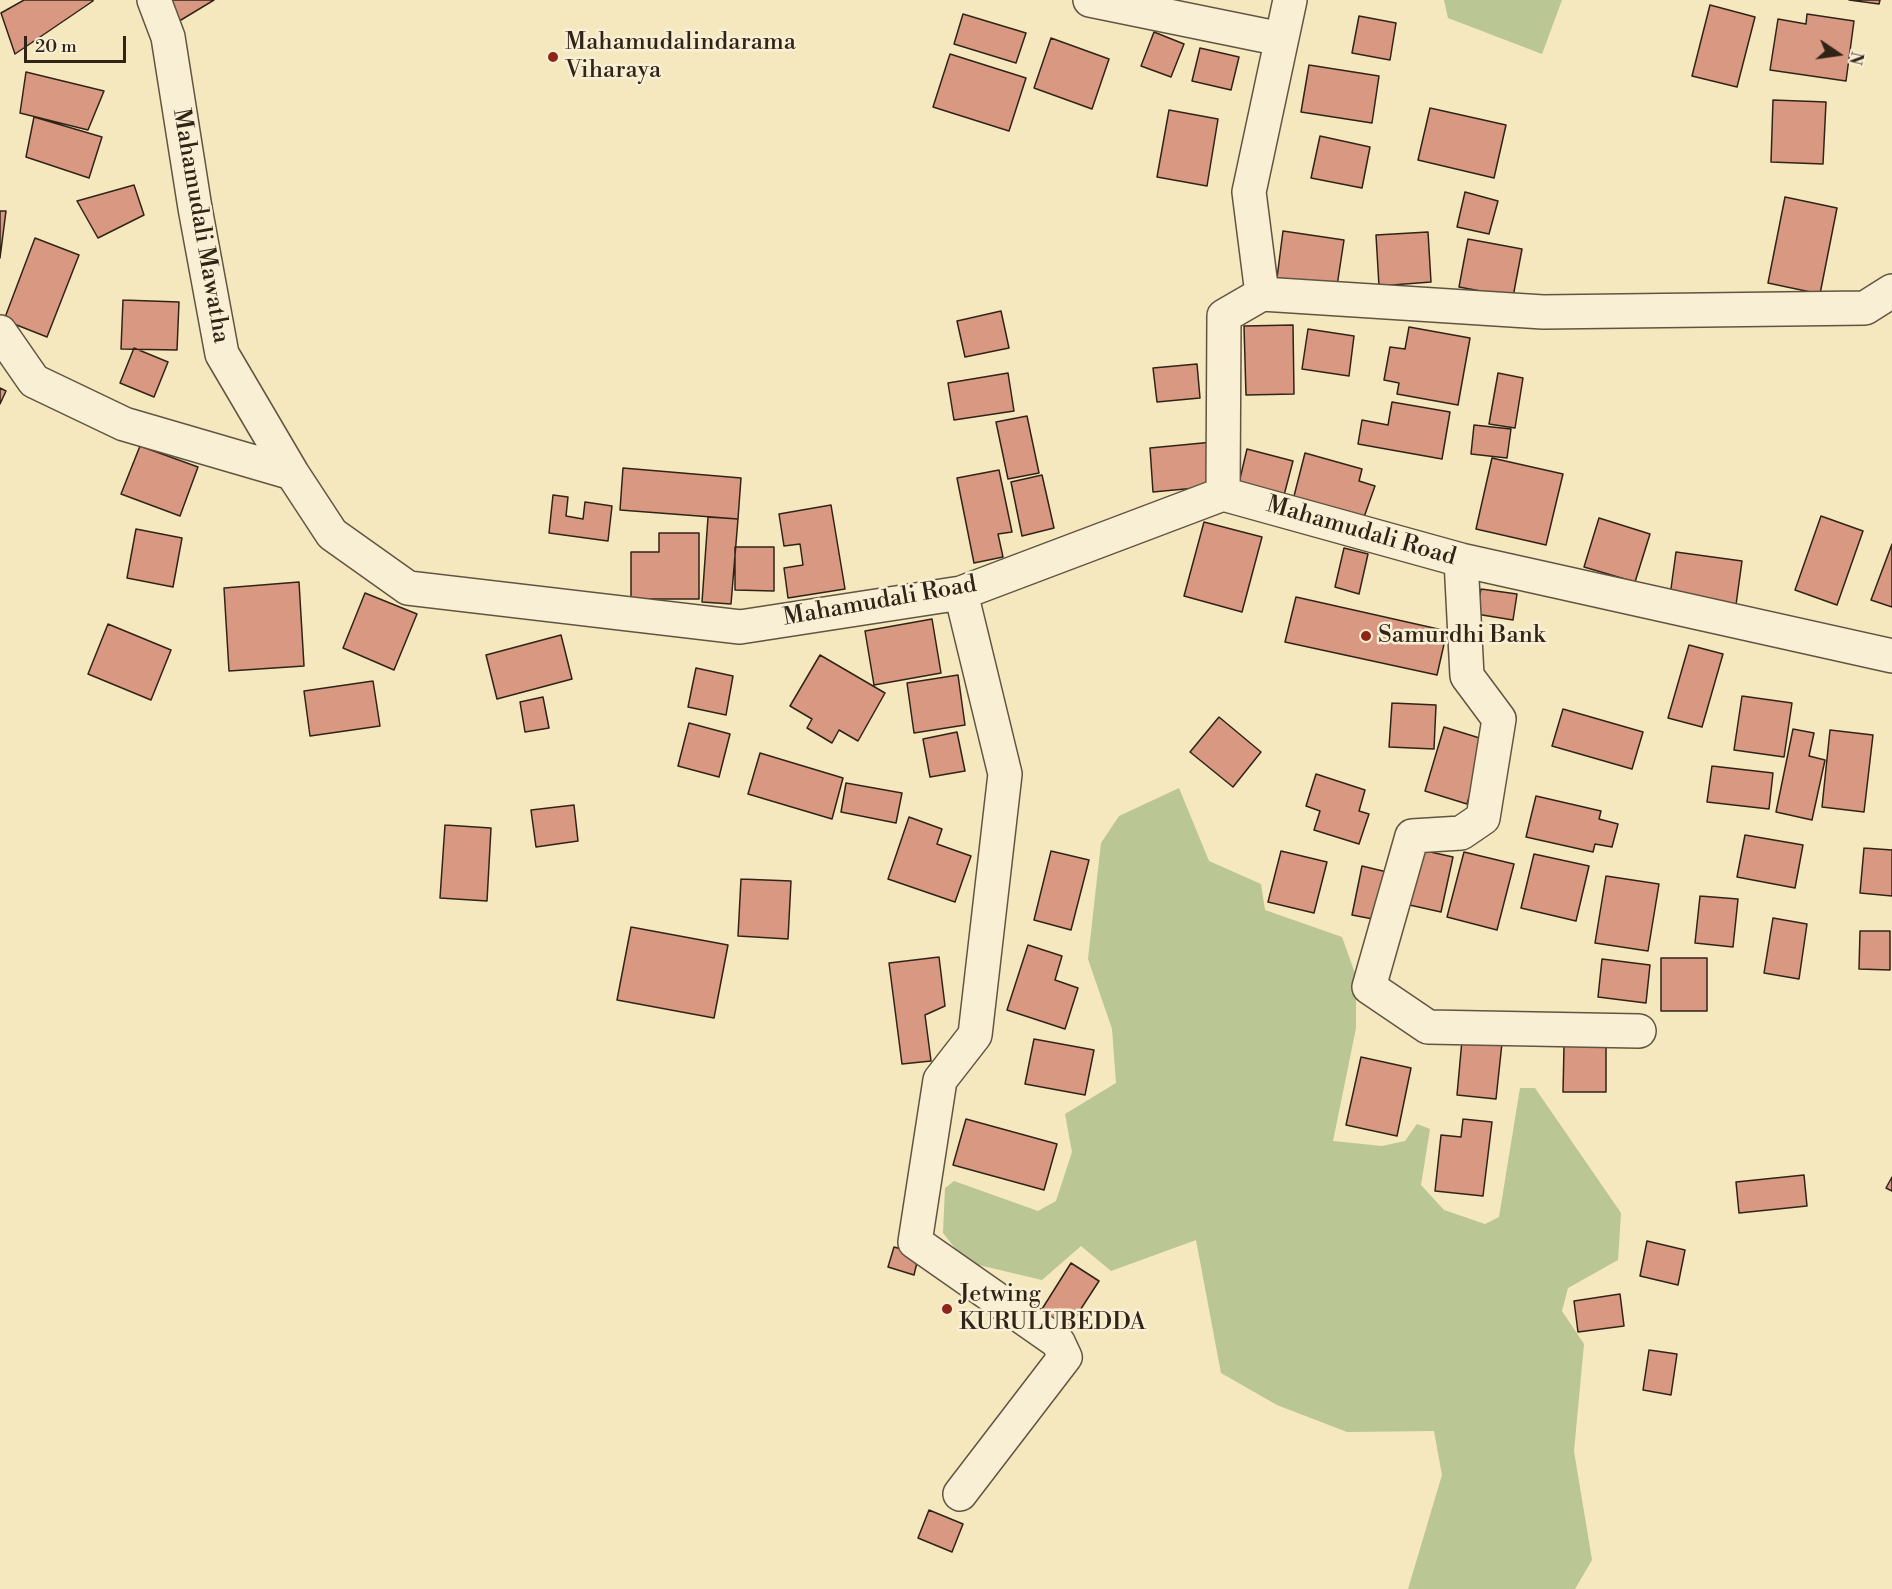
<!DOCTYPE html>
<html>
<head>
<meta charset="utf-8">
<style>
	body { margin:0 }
	#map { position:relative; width:1892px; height:1589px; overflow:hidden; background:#f5e7be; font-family:"Libre Bodoni",serif }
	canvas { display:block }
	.north { position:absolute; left:1808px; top:24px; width:60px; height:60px; -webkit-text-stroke:4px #f8efd5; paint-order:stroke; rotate:103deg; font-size:16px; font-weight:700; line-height:24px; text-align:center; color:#302417 }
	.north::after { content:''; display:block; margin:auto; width:21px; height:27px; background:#302417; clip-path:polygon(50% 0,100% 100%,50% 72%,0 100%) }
	.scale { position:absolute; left:24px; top:36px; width:102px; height:27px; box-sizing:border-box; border:3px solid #302417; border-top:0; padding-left:8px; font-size:18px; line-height:21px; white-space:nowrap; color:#302417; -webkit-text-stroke:4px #f8efd5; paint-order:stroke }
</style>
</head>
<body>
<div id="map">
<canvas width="1892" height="1589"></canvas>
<div class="north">N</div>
<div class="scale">20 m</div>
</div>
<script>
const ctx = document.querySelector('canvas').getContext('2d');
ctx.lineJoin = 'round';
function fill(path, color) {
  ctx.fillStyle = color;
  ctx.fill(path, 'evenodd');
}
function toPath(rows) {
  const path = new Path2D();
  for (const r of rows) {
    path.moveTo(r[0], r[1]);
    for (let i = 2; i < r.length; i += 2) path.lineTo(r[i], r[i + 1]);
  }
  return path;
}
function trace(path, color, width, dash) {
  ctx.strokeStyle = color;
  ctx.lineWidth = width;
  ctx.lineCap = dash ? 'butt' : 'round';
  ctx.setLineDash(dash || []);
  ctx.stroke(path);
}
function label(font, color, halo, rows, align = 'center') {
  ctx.font = font + ' "Libre Bodoni",serif';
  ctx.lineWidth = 5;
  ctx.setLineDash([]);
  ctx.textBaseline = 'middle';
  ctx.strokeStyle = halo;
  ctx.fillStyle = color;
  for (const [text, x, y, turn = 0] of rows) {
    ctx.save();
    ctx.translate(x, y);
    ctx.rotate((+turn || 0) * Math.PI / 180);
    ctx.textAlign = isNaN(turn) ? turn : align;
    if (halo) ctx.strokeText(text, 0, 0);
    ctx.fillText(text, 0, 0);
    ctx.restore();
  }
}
fill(toPath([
	[1444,0,1562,0,1542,54,1448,18],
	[1179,788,1209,861,1261,884,1265,910,1342,937,1356,976,1356,1028,1333,1141,1382,1146,1405,1141,1417,1124,1430,1129,1421,1185,1444,1210,1485,1224,1499,1217,1520,1088,1535,1088,1621,1213,1618,1260,1568,1288,1562,1311,1584,1344,1574,1451,1592,1560,1575,1589,1408,1589,1442,1475,1434,1431,1347,1432,1277,1405,1221,1373,1196,1240,1111,1271,1081,1246,1042,1280,966,1262,943,1233,945,1188,954,1181,1038,1211,1056,1201,1072,1152,1065,1114,1116,1083,1112,1029,1088,959,1101,843,1119,816]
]), '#bac693');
const building = toPath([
	[24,0,93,0,93,1,15,54,1,13,24,0],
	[165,0,214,0,176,23,165,0],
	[1849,0,1880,0,1879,4,1849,0],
	[1710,5,1755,17,1737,87,1692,76,1710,5],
	[963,14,1026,33,1016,63,954,44,963,14],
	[1807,14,1854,21,1846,81,1770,70,1778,19,1806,24,1807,14],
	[1359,16,1396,23,1390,60,1352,53,1359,16],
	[1154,32,1184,44,1171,77,1141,66,1154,32],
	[1051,38,1109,59,1092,109,1034,88,1051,38],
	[1200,48,1239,57,1231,90,1192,81,1200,48],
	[950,54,1026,78,1009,131,933,107,950,54],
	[1309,65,1379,76,1372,123,1301,112,1309,65],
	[26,72,104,91,88,130,20,113,26,72],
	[1773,100,1826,102,1823,164,1771,162,1773,100],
	[1430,108,1506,125,1494,178,1418,160,1430,108],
	[1169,110,1218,119,1207,186,1157,177,1169,110],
	[34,117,102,137,89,178,26,157,34,117],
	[1320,136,1370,147,1362,188,1311,178,1320,136],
	[134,185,144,215,98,238,77,201,134,185],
	[1465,192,1498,201,1489,234,1457,227,1465,192],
	[1785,197,1837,208,1820,294,1768,283,1785,197],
	[0,211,6,211,0,258,0,211],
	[1283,231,1344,240,1337,286,1277,278,1283,231],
	[1428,232,1431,282,1379,286,1376,235,1428,232],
	[35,238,79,255,47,337,4,320,35,238],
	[1468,239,1522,249,1513,297,1459,287,1468,239],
	[123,300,179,302,177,350,121,349,123,300],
	[1001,311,1009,348,965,357,957,321,1001,311],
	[1293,325,1294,394,1246,395,1244,326,1293,325],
	[1409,327,1470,338,1458,405,1397,394,1399,383,1384,380,1390,347,1405,349,1409,327],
	[1308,329,1354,336,1349,376,1302,369,1308,329],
	[134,348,168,362,154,397,120,383,134,348],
	[1197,364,1200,398,1157,402,1153,368,1197,364],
	[1008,373,1014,411,954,420,948,383,1008,373],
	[1498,373,1523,378,1515,428,1489,424,1498,373],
	[0,388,6,391,0,404,0,388],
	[1392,402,1450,412,1442,459,1358,444,1362,420,1388,425,1392,402],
	[1027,416,1039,473,1008,479,996,422,1027,416],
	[1474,425,1511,429,1507,458,1471,454,1474,425],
	[1213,442,1217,486,1153,492,1150,448,1213,442],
	[140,446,198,467,180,516,121,494,140,446],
	[1247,449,1293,461,1283,499,1238,487,1247,449],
	[1305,453,1362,469,1359,481,1375,486,1363,520,1293,500,1305,453],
	[1492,458,1563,474,1546,545,1476,529,1492,458],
	[623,468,741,478,738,519,620,510,623,468],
	[999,470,1012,532,998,534,1003,557,974,563,957,478,999,470],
	[1042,475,1054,528,1022,536,1011,482,1042,475],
	[553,495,568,497,566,516,583,519,585,502,612,506,608,541,549,533,553,495],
	[831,505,845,589,788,598,784,568,803,565,800,544,784,546,779,514,831,505],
	[1821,516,1863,531,1837,605,1795,590,1821,516],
	[708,517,738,519,731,604,702,602,708,517],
	[1599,518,1650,534,1635,582,1584,567,1599,518],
	[1204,522,1262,537,1242,612,1184,596,1204,522],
	[136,529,182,538,173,587,127,578,136,529],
	[659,533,699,533,699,599,631,599,631,552,659,552,659,533],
	[1892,544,1892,607,1871,600,1892,544],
	[735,547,774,547,774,591,735,590,735,547],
	[1344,548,1368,554,1359,594,1335,587,1344,548],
	[1676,552,1742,561,1736,605,1670,596,1676,552],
	[299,582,304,666,229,671,224,588,299,582],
	[1481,589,1517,594,1513,620,1476,614,1481,589],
	[365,593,417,614,394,670,343,648,365,593],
	[1296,597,1447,631,1437,675,1285,642,1296,597],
	[932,619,941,673,874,685,865,631,932,619],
	[108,624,171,650,151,700,88,674,108,624],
	[561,635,572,679,497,699,486,655,561,635],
	[1689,645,1723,654,1702,727,1668,718,1689,645],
	[820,655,885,693,858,741,839,730,832,743,807,728,812,719,790,706,820,655],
	[696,668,733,676,726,715,688,707,696,668],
	[958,675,965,725,914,733,907,683,958,675],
	[373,681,380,726,310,736,304,691,373,681],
	[1742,696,1792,703,1784,757,1734,750,1742,696],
	[543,697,549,728,525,732,520,702,543,697],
	[1392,703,1436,705,1434,749,1389,747,1392,703],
	[1563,709,1643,732,1632,769,1552,746,1563,709],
	[1219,717,1261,752,1233,787,1190,752,1219,717],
	[689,723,730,734,719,777,678,766,689,723],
	[1444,727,1486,740,1467,804,1425,791,1444,727],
	[1793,729,1814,733,1809,756,1825,760,1812,820,1776,812,1793,729],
	[1830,730,1873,735,1864,812,1822,807,1830,730],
	[957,732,965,771,930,777,923,739,957,732],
	[760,753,843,778,832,819,748,794,760,753],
	[1712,766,1773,773,1769,809,1707,802,1712,766],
	[1316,774,1365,790,1359,811,1369,814,1359,844,1314,830,1320,811,1306,806,1316,774],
	[846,783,902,793,896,823,841,812,846,783],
	[1536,796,1601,811,1599,819,1618,824,1612,847,1595,844,1593,852,1526,837,1536,796],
	[574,805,578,841,536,847,531,810,574,805],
	[909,817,942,829,937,844,971,856,955,902,888,879,909,817],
	[445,825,491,828,487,901,440,898,445,825],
	[1745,835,1803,845,1795,888,1737,877,1745,835],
	[1864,848,1892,850,1892,896,1860,893,1864,848],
	[1417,849,1453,857,1441,912,1405,904,1417,849],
	[1051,851,1089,860,1071,930,1034,920,1051,851],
	[1281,851,1327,862,1314,913,1268,902,1281,851],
	[1464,852,1514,864,1497,930,1447,917,1464,852],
	[1534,854,1589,866,1576,921,1521,908,1534,854],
	[1362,866,1387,872,1378,920,1352,915,1362,866],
	[1606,876,1659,884,1648,951,1595,943,1606,876],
	[741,879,791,881,788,939,738,936,741,879],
	[1700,896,1738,899,1733,947,1695,943,1700,896],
	[1773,918,1807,924,1799,979,1764,973,1773,918],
	[631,927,728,945,714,1018,617,1000,631,927],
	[1860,931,1890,931,1890,970,1859,969,1860,931],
	[1028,945,1062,956,1055,980,1078,988,1065,1029,1007,1010,1028,945],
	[939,957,945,1006,925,1015,931,1061,902,1064,889,963,939,957],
	[1661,958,1707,958,1707,1011,1661,1011,1661,958],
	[1602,959,1650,965,1646,1003,1598,997,1602,959],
	[1034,1039,1094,1050,1085,1095,1025,1084,1034,1039],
	[1462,1040,1502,1043,1496,1099,1457,1095,1462,1040],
	[1564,1046,1606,1047,1606,1092,1563,1092,1564,1046],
	[1361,1057,1411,1068,1397,1136,1346,1125,1361,1057],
	[966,1119,1057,1144,1044,1190,953,1165,966,1119],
	[1463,1119,1492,1122,1483,1196,1435,1191,1441,1135,1461,1137,1463,1119],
	[1804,1175,1807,1206,1739,1213,1736,1182,1804,1175],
	[1892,1177,1892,1191,1886,1188,1892,1177],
	[1647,1241,1685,1250,1678,1285,1640,1276,1647,1241],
	[894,1247,919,1254,914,1275,888,1267,894,1247],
	[1071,1263,1099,1281,1064,1335,1037,1317,1071,1263],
	[1620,1294,1624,1326,1578,1332,1574,1301,1620,1294],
	[1649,1350,1677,1354,1671,1395,1643,1390,1649,1350],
	[929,1510,963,1524,952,1552,918,1538,929,1510]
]);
fill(building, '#d89882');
trace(building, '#302417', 1.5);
const minor = toPath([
	[154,0,168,37,195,208,222,354,292,473],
	[1090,0,1281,39],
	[1262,294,1249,192,1290,0],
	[0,332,34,381,124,424,292,473,332,534,408,588,740,627,961,593,1223,494,1461,560,1892,656],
	[1223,494,1224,316,1262,294,1543,312,1865,308,1892,291],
	[1461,560,1467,676,1499,719,1483,818,1461,833,1412,836,1369,987,1428,1027,1639,1031],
	[960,1494,1065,1357,1058,1342,915,1242,940,1080,975,1035,1005,774,961,593]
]);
trace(minor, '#615541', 36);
trace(minor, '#f8efd5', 33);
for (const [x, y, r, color] of [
	[553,57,6,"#8f2418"],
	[1366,636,6,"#8f2418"],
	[947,1309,6,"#8f2418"]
]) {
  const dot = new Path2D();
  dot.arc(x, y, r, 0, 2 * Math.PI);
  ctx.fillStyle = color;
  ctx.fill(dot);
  trace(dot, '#f8efd5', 2);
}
label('24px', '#302417', '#f8efd5', [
	["Mahamudalindarama",565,43],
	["Viharaya",565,71],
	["Samurdhi Bank",1378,636],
	["Jetwing",959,1295],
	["KURULUBEDDA",959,1323]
], 'left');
label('24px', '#302417', '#f8efd5', [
	["Mahamudali Mawatha",200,226,80],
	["Mahamudali Road",1361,532,16],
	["Mahamudali Road",880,602,-10]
]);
</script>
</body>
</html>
